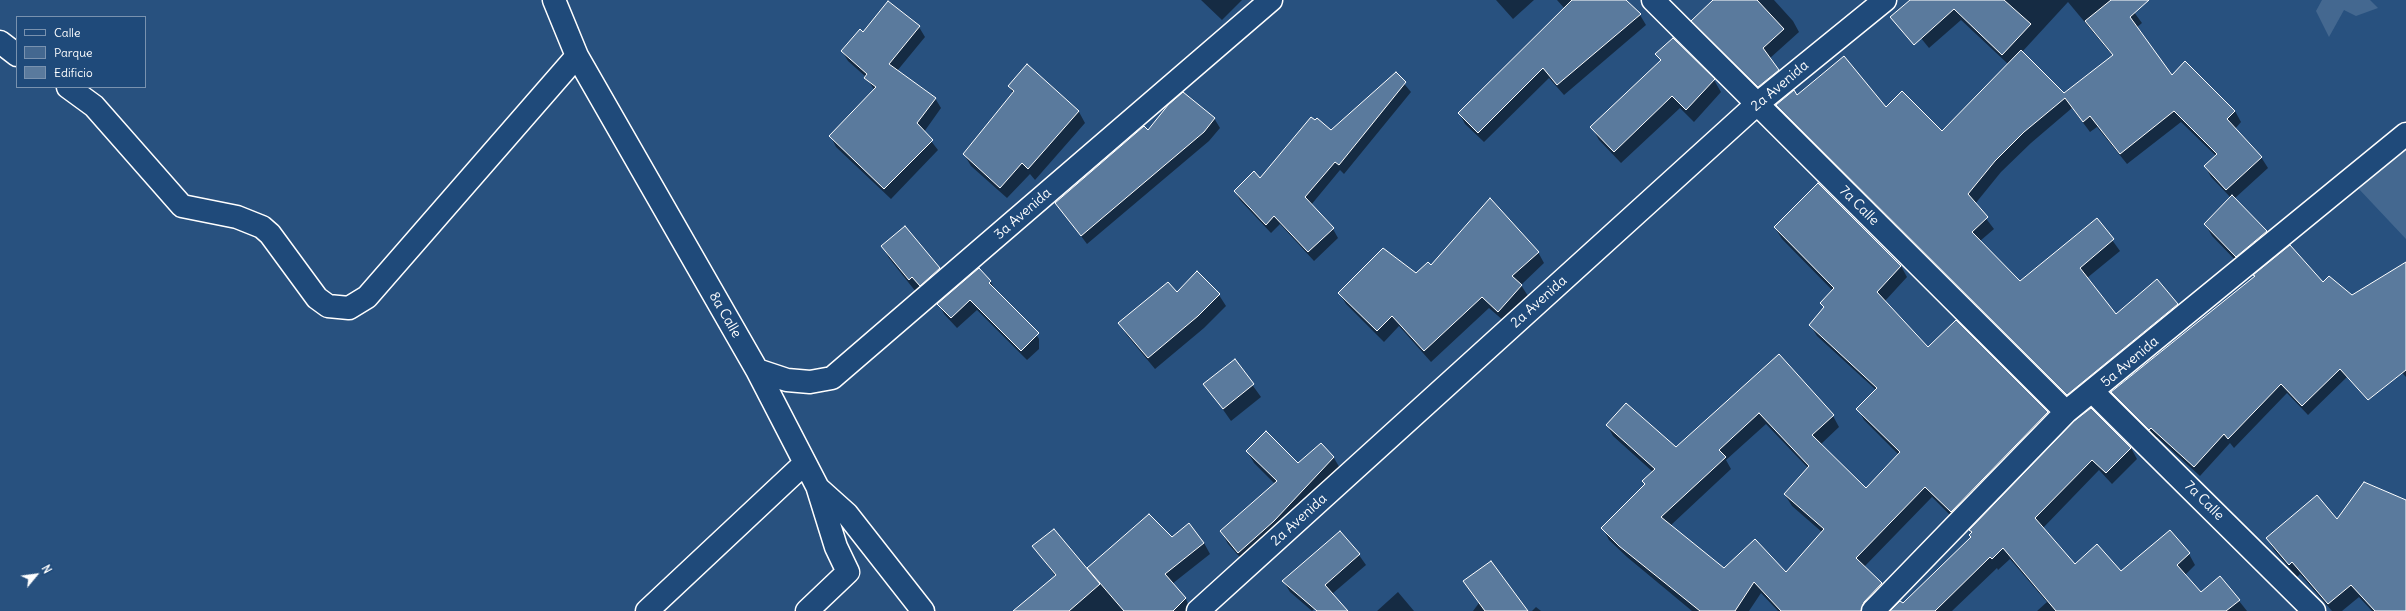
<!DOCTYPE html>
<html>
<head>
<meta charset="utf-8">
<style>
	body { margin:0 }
	#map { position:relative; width:2406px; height:611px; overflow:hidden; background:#28517f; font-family:Delius,sans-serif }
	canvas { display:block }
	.legend { position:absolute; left:16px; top:16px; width:130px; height:72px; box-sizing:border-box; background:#1f4a7a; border:1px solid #7992af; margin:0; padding:5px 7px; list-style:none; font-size:12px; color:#fff }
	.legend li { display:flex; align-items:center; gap:8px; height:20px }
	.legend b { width:20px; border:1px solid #7992af }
	.north { position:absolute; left:16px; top:555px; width:40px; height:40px; -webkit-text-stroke:3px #1f4a7a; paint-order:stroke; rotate:61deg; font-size:11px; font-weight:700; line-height:16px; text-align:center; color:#fff }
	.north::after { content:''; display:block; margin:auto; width:14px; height:18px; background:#fff; clip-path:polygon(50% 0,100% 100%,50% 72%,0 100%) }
</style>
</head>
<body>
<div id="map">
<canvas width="2406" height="611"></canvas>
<ul class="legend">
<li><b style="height:5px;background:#1f4a7a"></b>Calle</li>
<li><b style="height:11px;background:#446890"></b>Parque</li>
<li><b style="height:11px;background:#5a7a9d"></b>Edificio</li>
</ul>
<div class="north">N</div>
</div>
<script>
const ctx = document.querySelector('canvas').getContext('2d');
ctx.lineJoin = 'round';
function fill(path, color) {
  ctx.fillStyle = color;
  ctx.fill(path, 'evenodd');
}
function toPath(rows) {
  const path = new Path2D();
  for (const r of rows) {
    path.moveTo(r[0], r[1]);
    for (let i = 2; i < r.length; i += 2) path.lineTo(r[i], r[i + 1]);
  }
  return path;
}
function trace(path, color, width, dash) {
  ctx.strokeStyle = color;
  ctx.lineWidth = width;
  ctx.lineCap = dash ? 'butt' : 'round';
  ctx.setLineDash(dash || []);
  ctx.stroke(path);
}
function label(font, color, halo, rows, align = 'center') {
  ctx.font = font + ' Delius,sans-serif';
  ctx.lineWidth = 3;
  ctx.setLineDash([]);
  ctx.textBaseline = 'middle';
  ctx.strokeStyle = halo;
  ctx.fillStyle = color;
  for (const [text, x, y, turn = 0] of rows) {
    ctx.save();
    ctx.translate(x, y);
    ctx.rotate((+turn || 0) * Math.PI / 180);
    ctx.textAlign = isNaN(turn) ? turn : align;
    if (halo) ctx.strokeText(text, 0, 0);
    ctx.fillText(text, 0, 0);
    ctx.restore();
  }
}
fill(toPath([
	[2322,0,2370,0,2378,8,2356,16,2344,10,2329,37,2316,11],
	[2406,148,2406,239,2358,188]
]), '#446890');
fill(toPath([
	[1201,0,1242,0,1222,20],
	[1496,0,1534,0,1513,19],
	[1557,0,1624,0,1640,15,1646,25,1564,95,1549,78,1484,142,1465,124,1459,113,1565,9],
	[1715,0,1774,0,1793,21,1799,32,1769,59,1784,82,1765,98,1699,32,1693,21],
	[1911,0,2125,0,2142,23,2136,28,2172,76,2235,111,2241,122,2235,129,2261,157,2268,168,2234,199,2266,232,2273,244,2244,269,2212,236,2205,224,2231,198,2211,177,2205,166,2216,156,2181,122,2127,164,2097,127,2090,132,2072,108,2031,143,2001,172,1975,204,1994,229,1980,241,2020,282,2097,219,2120,251,2087,278,2116,315,2157,280,2184,316,2074,406,1783,116,1777,105,1797,97,1886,108,1942,132,2008,64,1961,20,1929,48,1907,21],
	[2068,2,2113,56,2064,94,2022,52],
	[919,27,925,37,897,71,935,98,941,108,924,132,938,150,891,199,836,147,831,137,875,91,866,77,848,61,842,51,863,34],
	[1673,39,1714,80,1721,92,1694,122,1680,108,1621,163,1599,140,1592,127,1661,61,1657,54],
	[1027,66,1079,112,1085,123,1035,180,1030,174,1007,198,971,166,964,154,1013,93,1009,86],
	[1396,74,1411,92,1344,174,1340,170,1311,205,1333,229,1338,238,1314,261,1280,224,1271,233,1240,200,1235,191,1260,179,1331,131],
	[1214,118,1220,128,1209,141,1087,244,1056,203,1148,131],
	[905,227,939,269,947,281,916,292,889,258,882,246],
	[1775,228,1901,266,1907,277,1885,301,1928,349,1956,321,2048,413,2054,424,1958,523,1932,497,1864,567,1882,584,1888,595,1874,611,1778,611,1761,593,1749,611,1692,611,1627,557,1609,540,1603,528,1645,485,1643,481,1653,472,1613,436,1607,425,1676,448,1779,355,1833,416,1839,427,1820,445,1866,490,1899,455,1864,420,1858,409,1876,390,1817,336,1810,325,1824,308,1821,303,1833,291,1782,239],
	[1766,424,1808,468,1785,495,1792,506,1823,533,1786,573,1724,570,1670,526,1731,469,1726,460],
	[1538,252,1544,263,1521,285,1528,296,1505,322,1489,308,1431,362,1399,326,1384,342,1346,304,1339,293,1416,274,1431,267],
	[2406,263,2406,377,2347,316],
	[990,281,996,291,1033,329,1039,339,1039,349,1027,360,977,310,957,328,944,314,939,304],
	[2324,288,2348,376,2308,415,2287,393,2234,448,2230,443,2200,476,2157,437,2155,439,2117,401,2112,392],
	[1177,294,1219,295,1226,306,1204,328,1155,369,1126,334,1120,323],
	[1235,361,1261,397,1231,421,1205,384],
	[2075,422,2131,448,2137,459,2112,484,2099,470,2043,528,2075,565,2121,572,2189,554,2195,565,2185,575,2201,593,2220,577,2247,611,2037,611,2047,602,2010,559,1998,570,1997,568,1952,611,1891,611,1903,605,1972,538,1970,530],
	[1321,444,1334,458,1341,470,1246,564,1228,544,1221,531,1275,484,1254,463,1247,451,1298,464],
	[2406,501,2406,611,2372,611,2359,597,2342,611,2332,611,2300,574,2297,577,2274,550,2267,538],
	[1149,516,1172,538,1204,543,1210,554,1172,584,1186,599,1191,611,1015,611,1056,577,1034,547,1087,570],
	[1340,533,1359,555,1366,565,1312,611,1290,592,1284,582],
	[1470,591,1525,611,1473,611,1479,603],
	[1398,592,1414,611,1377,611],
	[1536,607,1541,611,1532,611]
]), '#0007');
const building = toPath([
	[1572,0,1626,0,1641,14,1557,85,1543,68,1478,133,1458,113,1572,0],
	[1713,0,1757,0,1784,29,1763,48,1779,70,1758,87,1691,21,1713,0],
	[1910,0,2004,0,2031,24,2002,55,1954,9,1914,45,1890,17,1910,0],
	[2111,0,2149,0,2130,17,2172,75,2185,61,2235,111,2227,119,2262,157,2226,190,2204,166,2217,154,2174,111,2120,154,2090,116,2083,122,2065,98,2024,132,1995,161,1968,194,1988,217,1972,232,2020,281,2097,218,2114,239,2080,268,2116,314,2157,279,2178,304,2067,395,1776,105,1794,90,1797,95,1844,56,1886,107,1902,91,1942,131,2021,50,2064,93,2113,55,2085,21,2111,0],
	[888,1,920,26,889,64,936,98,917,123,933,140,884,189,829,136,876,87,864,78,867,74,841,51,860,29,863,32,888,1],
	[1673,38,1715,79,1686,110,1672,96,1614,152,1590,127,1661,60,1655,54,1673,38],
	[1027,64,1079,111,1028,169,1022,163,1000,188,963,154,1014,91,1008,86,1027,64],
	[1396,72,1406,82,1339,165,1335,162,1305,197,1334,228,1308,252,1274,216,1266,225,1234,191,1254,171,1260,178,1311,117,1315,120,1317,118,1331,130,1396,72],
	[1183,92,1215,118,1204,132,1081,236,1055,203,1144,126,1148,130,1168,105,1183,92],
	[1818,183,1901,266,1877,292,1928,347,1956,320,2048,412,1951,512,1925,487,1856,558,1882,583,1864,602,1861,611,1781,611,1754,582,1735,611,1700,611,1619,546,1601,528,1645,484,1642,481,1655,469,1606,425,1626,403,1676,447,1779,354,1834,415,1812,435,1866,488,1900,452,1856,409,1877,388,1809,325,1824,307,1820,303,1834,288,1774,227,1818,183],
	[1759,413,1809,466,1784,494,1824,529,1786,572,1755,539,1724,568,1661,517,1726,457,1719,450,1759,413],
	[2232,195,2267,231,2236,257,2204,224,2232,195],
	[1490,198,1539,252,1512,276,1522,285,1498,312,1482,297,1424,351,1392,316,1377,331,1338,293,1383,248,1416,273,1428,262,1431,265,1490,198],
	[905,226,940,268,920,286,912,277,909,280,881,246,905,226],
	[2290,245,2323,282,2329,276,2352,295,2406,262,2406,370,2368,400,2340,369,2302,406,2281,384,2228,439,2224,434,2194,467,2151,428,2149,430,2111,392,2255,276,2253,275,2290,245],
	[979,268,991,281,989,283,1039,333,1021,351,970,300,951,318,937,304,979,268],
	[1197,271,1220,294,1198,316,1148,358,1118,323,1168,282,1177,292,1197,271],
	[1235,359,1254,384,1223,409,1203,384,1235,359],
	[2091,408,2131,448,2106,473,2092,460,2035,518,2075,564,2097,544,2121,571,2170,530,2190,553,2177,565,2201,592,2220,576,2240,600,2226,611,2056,611,2003,548,1992,559,1990,557,1935,611,1890,611,1900,601,1903,603,1971,537,1969,535,1972,532,1969,530,2074,421,2091,408],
	[1266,431,1298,463,1321,443,1334,457,1274,521,1238,553,1220,531,1277,481,1246,451,1266,431],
	[2364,482,2406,500,2406,611,2375,611,2351,585,2328,604,2292,562,2289,565,2266,538,2317,495,2337,519,2364,482],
	[1149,514,1172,537,1189,523,1204,543,1165,574,1186,598,1173,611,1124,611,1087,568,1149,514],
	[1054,529,1100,584,1069,611,1013,611,1056,575,1032,546,1054,529],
	[1340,531,1360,554,1325,585,1348,611,1317,611,1282,581,1340,531],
	[1491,561,1528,611,1485,611,1463,581,1491,561]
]);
fill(building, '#5a7a9d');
trace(building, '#fff', 1);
const street = toPath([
	[554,0,577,56,757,370,818,488,847,514,923,611],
	[1653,0,2066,412],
	[0,42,17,55],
	[68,87,94,106,182,206,237,217,262,227,270,234,317,298,328,306,349,308,367,297,577,56],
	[757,370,787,380,810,382,832,378,1271,0],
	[2093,392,2314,611],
	[647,611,805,463],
	[807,611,848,572,836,547,818,489],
	[1198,611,1757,104,1885,0],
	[1873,611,2066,412,2406,134]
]);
trace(street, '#fff', 25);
trace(street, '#1f4a7a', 22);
label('14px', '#fff', '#1f4a7a', [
	["2a Avenida",1780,86,-40],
	["7a Calle",1859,206,45],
	["3a Avenida",1023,214,-41],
	["2a Avenida",1539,302,-42],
	["8a Calle",725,315,60],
	["5a Avenida",2130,362,-40],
	["7a Calle",2204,501,45],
	["2a Avenida",1299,520,-42]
]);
</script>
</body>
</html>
